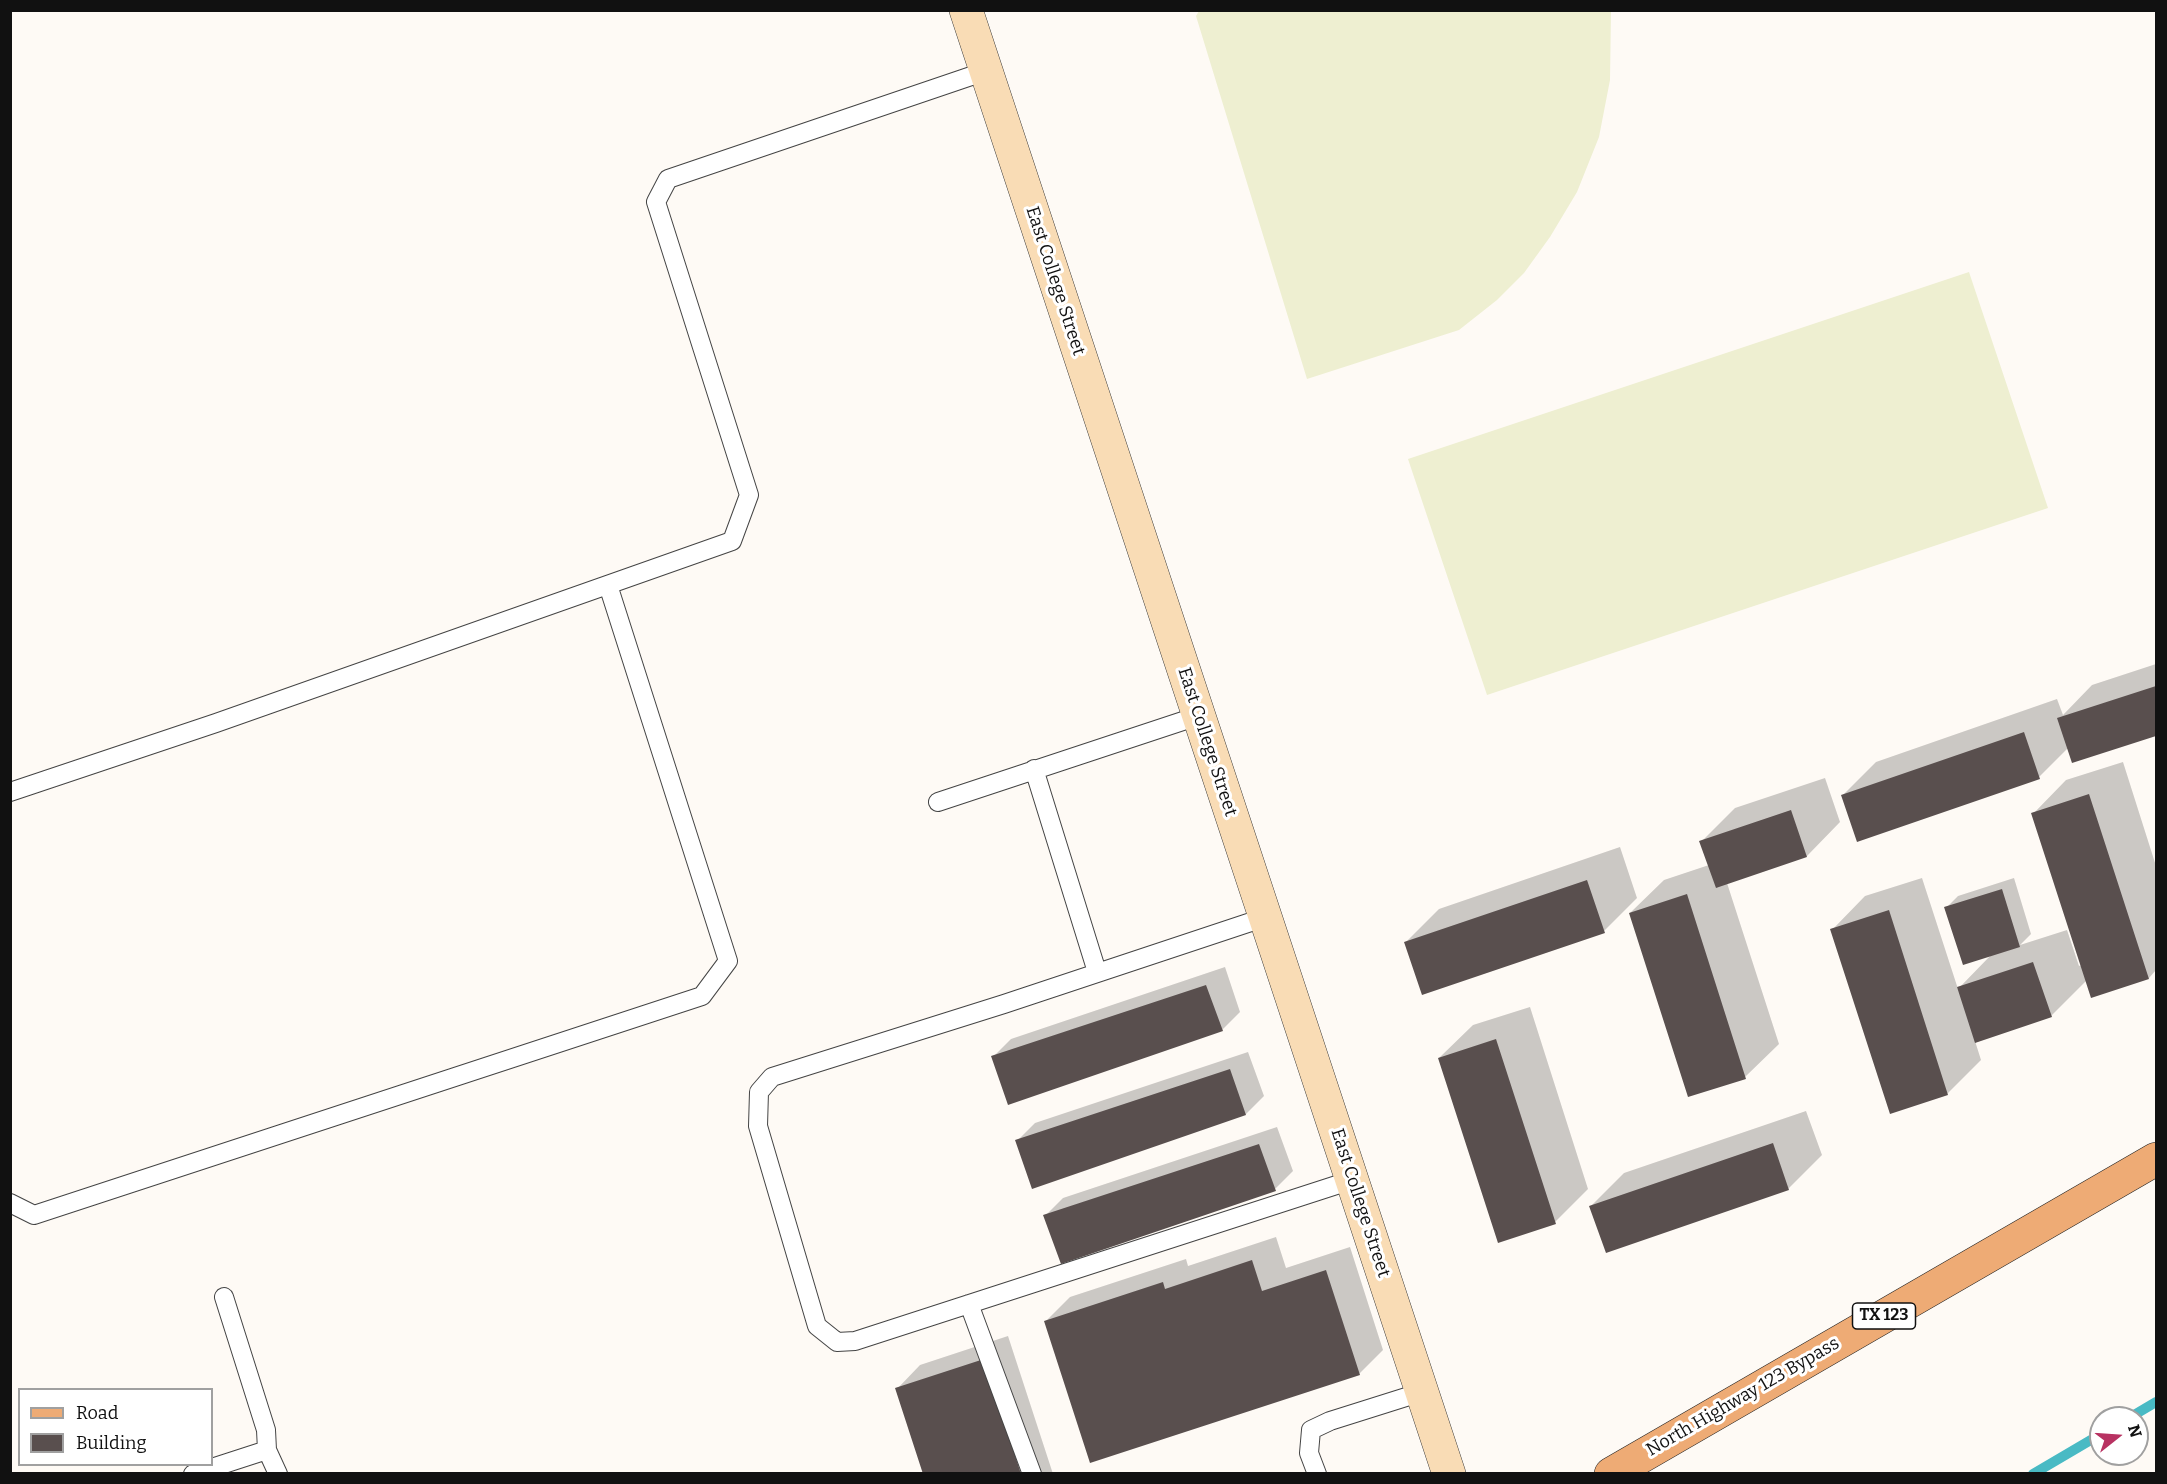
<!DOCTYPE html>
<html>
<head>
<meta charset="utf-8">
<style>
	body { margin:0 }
	#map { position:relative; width:2167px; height:1484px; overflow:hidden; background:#fefaf5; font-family:Bitter,serif }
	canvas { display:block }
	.frame { position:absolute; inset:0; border:12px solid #111; pointer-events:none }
	.legend { position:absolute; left:18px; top:1388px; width:195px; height:78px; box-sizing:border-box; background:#fff; border:2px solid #a0a0a0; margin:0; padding:8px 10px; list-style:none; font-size:18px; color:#111 }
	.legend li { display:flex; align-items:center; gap:12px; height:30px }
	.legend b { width:30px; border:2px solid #a0a0a0 }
	.north { position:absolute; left:2089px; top:1406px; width:60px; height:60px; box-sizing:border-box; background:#fff; border:2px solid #a0a0a0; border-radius:50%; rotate:73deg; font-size:16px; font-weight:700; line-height:24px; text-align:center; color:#111 }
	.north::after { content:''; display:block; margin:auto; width:21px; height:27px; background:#b83262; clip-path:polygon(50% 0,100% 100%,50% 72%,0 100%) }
</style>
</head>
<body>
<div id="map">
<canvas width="2167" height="1484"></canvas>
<div class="frame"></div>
<ul class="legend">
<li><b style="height:8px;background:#eeab75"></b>Road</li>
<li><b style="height:16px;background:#594f4e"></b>Building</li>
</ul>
<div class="north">N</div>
</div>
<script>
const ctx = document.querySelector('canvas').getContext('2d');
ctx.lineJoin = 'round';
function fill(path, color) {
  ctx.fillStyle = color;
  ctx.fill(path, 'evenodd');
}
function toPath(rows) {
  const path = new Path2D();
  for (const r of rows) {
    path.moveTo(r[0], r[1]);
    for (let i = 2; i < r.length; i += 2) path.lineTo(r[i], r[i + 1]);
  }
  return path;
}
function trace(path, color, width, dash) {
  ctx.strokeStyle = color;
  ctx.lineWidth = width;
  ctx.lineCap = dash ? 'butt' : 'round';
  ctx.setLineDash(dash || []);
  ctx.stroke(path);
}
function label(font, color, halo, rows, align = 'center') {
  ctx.font = font + ' Bitter,serif';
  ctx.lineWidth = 6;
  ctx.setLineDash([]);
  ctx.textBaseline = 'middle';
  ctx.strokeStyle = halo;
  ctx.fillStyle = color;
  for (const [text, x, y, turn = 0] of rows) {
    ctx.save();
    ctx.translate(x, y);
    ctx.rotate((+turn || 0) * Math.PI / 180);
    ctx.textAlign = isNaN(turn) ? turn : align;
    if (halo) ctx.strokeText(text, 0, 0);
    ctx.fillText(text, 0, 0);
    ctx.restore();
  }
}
fill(toPath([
	[1199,11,1611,11,1610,80,1599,137,1577,192,1550,237,1524,273,1497,300,1459,330,1307,379,1196,16],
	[1969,272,2048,508,1487,695,1408,459]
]), '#eeefd1');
fill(toPath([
	[2156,664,2156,734,2073,762,2068,748,2039,777,1858,840,1843,795,1876,762,2057,699,2063,715,2092,685],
	[2123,762,2156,866,2156,970,2149,978,2087,980,2051,1016,1975,1041,1981,1060,1947,1094,1832,930,1865,896,1922,878,1958,989,1991,955,1946,908,1958,896,2014,878,2031,934,2020,945,2067,930,2079,966,2082,965,2033,814,2066,780],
	[1825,778,1840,822,1807,856,1727,883,1779,1044,1745,1077,1630,913,1664,880,1709,865,1701,842,1735,808],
	[1620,847,1637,898,1604,931,1405,943,1439,909],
	[1225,967,1240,1012,1222,1030,993,1057,1011,1039],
	[1530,1007,1588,1189,1555,1222,1439,1058,1473,1025],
	[1248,1052,1264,1096,1246,1114,1017,1141,1035,1123],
	[1806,1111,1822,1155,1788,1189,1591,1206,1624,1173],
	[1277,1127,1293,1171,1275,1189,1045,1216,1063,1198],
	[1276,1237,1286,1268,1350,1247,1383,1350,1359,1374,1046,1321,1070,1297,1186,1259,1188,1266],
	[1008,1336,1053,1474,924,1474,897,1389,920,1365]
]), '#0003');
trace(toPath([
	[2129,1418,2156,1402],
	[2033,1474,2101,1434]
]), '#49bac4', 10);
fill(toPath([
	[2156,686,2156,736,2072,763,2057,718],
	[2024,732,2040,779,1857,842,1841,795],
	[2089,794,2149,979,2091,998,2031,813],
	[1791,810,1807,857,1716,888,1699,841],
	[1587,880,1605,933,1422,995,1404,942],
	[2002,889,2020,947,1963,965,1944,907],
	[1687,894,1746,1079,1688,1097,1629,913],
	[1889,910,1948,1095,1890,1114,1830,929],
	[2033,962,2052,1017,1975,1043,1957,987],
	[1206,985,1223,1031,1008,1105,991,1056],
	[1496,1039,1556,1224,1498,1243,1438,1058],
	[1230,1069,1246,1115,1032,1189,1015,1140],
	[1773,1143,1789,1190,1606,1253,1589,1206],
	[1259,1144,1276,1191,1061,1264,1043,1215],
	[1252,1260,1262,1291,1326,1270,1360,1375,1090,1463,1044,1321,1163,1282,1165,1289],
	[984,1359,1021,1474,923,1474,895,1388]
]), '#594f4e');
const lane = toPath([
	[1034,769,1097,972],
	[10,792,216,723,732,541,749,495,656,202,668,179,986,71],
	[938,802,1198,716],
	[1266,917,1004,1004,772,1077,759,1092,758,1126,817,1326,837,1342,855,1341,1352,1180],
	[10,1203,34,1215,702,996,728,961,608,585],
	[224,1297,266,1430,267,1450],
	[969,1304,1032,1474],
	[193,1474,267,1450,278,1474],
	[1317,1474,1309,1453,1311,1430,1330,1421,1422,1392]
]);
const secondary = toPath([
	[966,10,1449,1474]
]);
const primary = toPath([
	[1611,1474,2156,1159]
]);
trace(lane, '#444', 20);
trace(secondary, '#333', 34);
trace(primary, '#222', 34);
trace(lane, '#fff', 18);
trace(secondary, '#f9dcb5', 33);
trace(primary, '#eeab75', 33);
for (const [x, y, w] of [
	[1884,1316,63]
]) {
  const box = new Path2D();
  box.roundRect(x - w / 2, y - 13, w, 26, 4.5);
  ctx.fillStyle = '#fff';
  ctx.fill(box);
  trace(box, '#111', 1.5);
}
label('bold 16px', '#111', null, [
	["TX 123",1884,1316]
]);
label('18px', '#111', '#fff', [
	["East College Street",1055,281,72],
	["East College Street",1207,742,72],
	["East College Street",1360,1203,72],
	["North Highway 123 Bypass",1743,1397,-30]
]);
</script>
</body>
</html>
